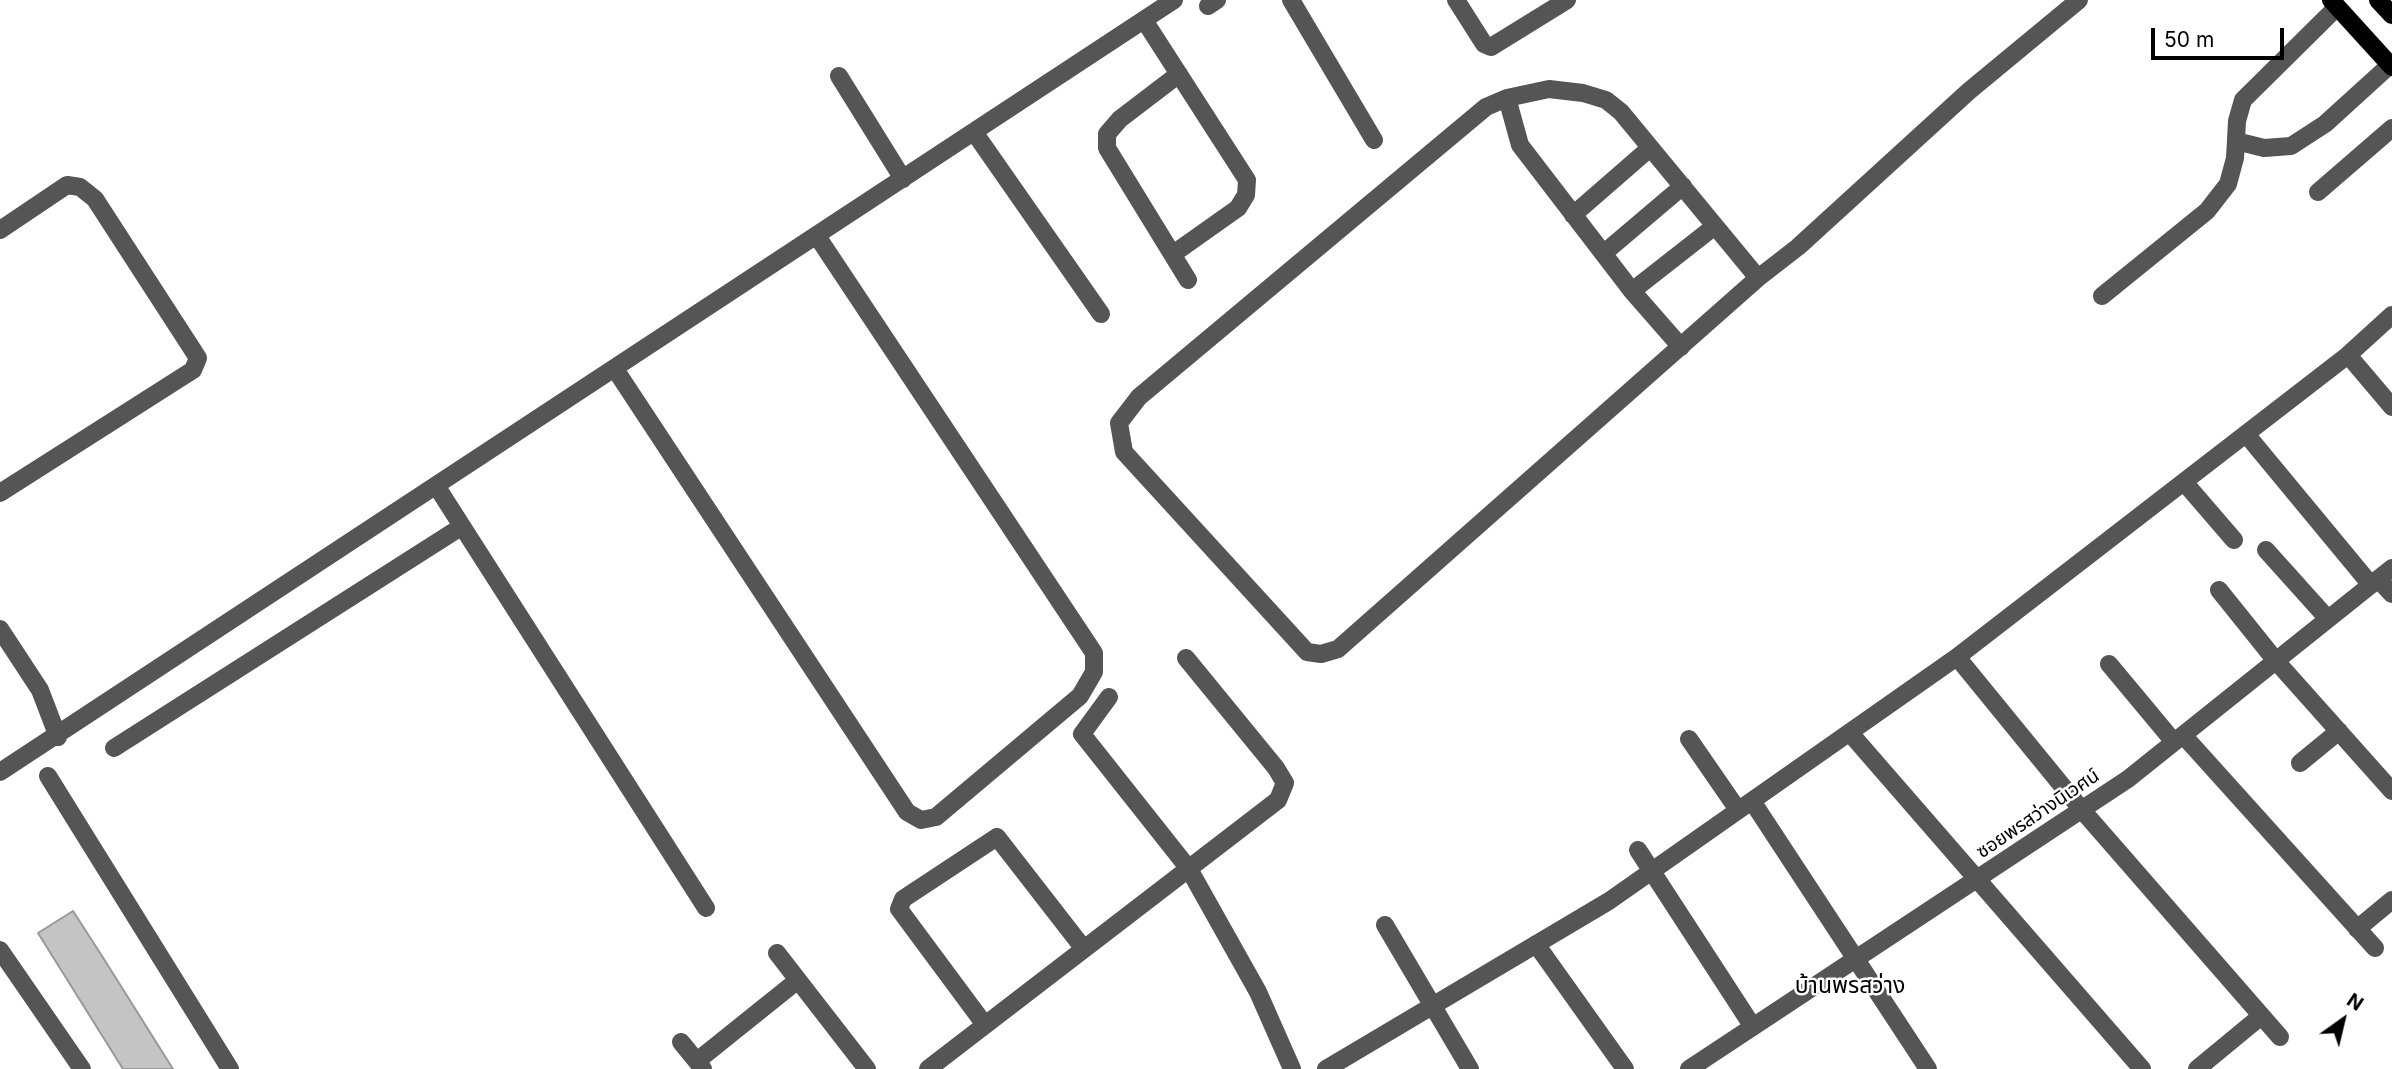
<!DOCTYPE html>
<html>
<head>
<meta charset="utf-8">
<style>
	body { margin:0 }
	#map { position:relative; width:2392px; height:1069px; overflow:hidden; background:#fff; font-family:Inter,sans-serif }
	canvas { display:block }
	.north { position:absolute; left:2308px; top:985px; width:70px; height:70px; -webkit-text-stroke:5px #fff; paint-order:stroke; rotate:34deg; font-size:19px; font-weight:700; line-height:28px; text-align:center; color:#000 }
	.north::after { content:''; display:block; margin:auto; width:24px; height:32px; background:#000; clip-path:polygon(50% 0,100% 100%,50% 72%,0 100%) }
	.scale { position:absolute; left:2151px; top:28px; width:133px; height:32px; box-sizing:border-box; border:4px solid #000; border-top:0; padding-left:9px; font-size:21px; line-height:24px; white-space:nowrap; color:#000; -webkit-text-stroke:5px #fff; paint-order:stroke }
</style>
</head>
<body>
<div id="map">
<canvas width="2392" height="1069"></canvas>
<div class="north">N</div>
<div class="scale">50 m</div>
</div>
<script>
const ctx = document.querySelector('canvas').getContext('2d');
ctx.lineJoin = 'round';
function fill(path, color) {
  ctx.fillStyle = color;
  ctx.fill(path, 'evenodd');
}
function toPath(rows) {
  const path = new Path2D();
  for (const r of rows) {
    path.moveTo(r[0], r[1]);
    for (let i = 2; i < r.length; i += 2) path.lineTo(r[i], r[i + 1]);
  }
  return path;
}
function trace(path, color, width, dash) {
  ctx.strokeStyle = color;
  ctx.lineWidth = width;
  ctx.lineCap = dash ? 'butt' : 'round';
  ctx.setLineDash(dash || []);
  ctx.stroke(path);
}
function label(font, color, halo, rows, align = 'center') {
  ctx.font = font + ' Inter,"Noto Sans Thai",sans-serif';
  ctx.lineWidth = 5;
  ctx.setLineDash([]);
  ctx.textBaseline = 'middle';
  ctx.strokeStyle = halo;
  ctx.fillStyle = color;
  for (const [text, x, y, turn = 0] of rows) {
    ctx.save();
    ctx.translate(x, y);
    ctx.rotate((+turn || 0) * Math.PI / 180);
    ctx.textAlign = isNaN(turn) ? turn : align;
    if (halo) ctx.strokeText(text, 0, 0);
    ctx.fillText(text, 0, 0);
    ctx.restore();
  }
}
const building = toPath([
	[73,911,102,956,173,1069,123,1069,38,933,73,911]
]);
fill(building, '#c4c4c4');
trace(building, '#999', 2);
const major = toPath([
	[2331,0,2392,67],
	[2378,0,2392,15]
]);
trace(major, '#dbdbdb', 19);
trace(toPath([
	[1291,0,1374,140],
	[1456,0,1484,44,1491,47,1567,0],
	[1208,6,1217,0],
	[1144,20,1247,180,1246,195,1238,208,1173,254],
	[1179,74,1120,119,1107,134,1107,148,1188,280],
	[839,76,903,179],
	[1507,98,1520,145,1632,291,1681,347],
	[974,132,1101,314],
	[2236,141,2264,148,2291,146,2325,124,2390,65],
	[2318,192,2392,128],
	[1573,215,1650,148],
	[0,230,67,185,80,187,95,199,198,358,193,370,0,493],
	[1604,253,1683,186],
	[1758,278,1338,649,1321,654,1307,652,1124,452,1119,423,1139,397,1486,107,1507,98,1549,89,1583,93,1606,100,1621,112,1758,278,1798,247,1969,91,2079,0],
	[1632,291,1715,226],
	[2102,296,2207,211,2228,184,2235,158,2237,121,2243,100,2337,7],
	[2348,355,2392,407],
	[615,369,907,812,921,820,936,817,1080,696,1094,672,1094,653,817,236],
	[2246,434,2371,585],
	[2184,482,2234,540],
	[437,487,706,908],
	[2266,550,2328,619],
	[2378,579,2392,594],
	[2219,590,2276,661,2392,791],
	[0,629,40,690,58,737],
	[1957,657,2082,810,2280,1037],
	[2109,664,2174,742],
	[1109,697,1082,734,1189,869,1258,992,1292,1069],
	[1850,733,2142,1069],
	[2183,735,2375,948],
	[1689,739,1738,810],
	[114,748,461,527],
	[2300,763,2339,731],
	[0,772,1174,0],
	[48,776,230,1069],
	[1752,801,1928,1069],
	[1638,850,1753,1027],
	[1385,925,1470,1069],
	[2357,929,2392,900],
	[1536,944,1625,1069],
	[0,950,82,1069],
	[777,953,867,1069],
	[985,1025,899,909,903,899,997,837,1084,949],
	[681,1042,703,1069],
	[697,1061,798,980],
	[928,1069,1278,800,1285,783,1276,768,1186,658],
	[1326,1069,1609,901,1957,657,2348,355,2392,315],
	[1689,1069,2128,779,2392,568],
	[2197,1069,2260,1017]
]), '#555', 18);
trace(major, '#000', 18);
label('19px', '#000', '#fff', [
	["ซอยพรสว่างนิเวศน์",2038,814,-34]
]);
label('23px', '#000', '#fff', [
	["บ้านพรสว่าง",1850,986]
]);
</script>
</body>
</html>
